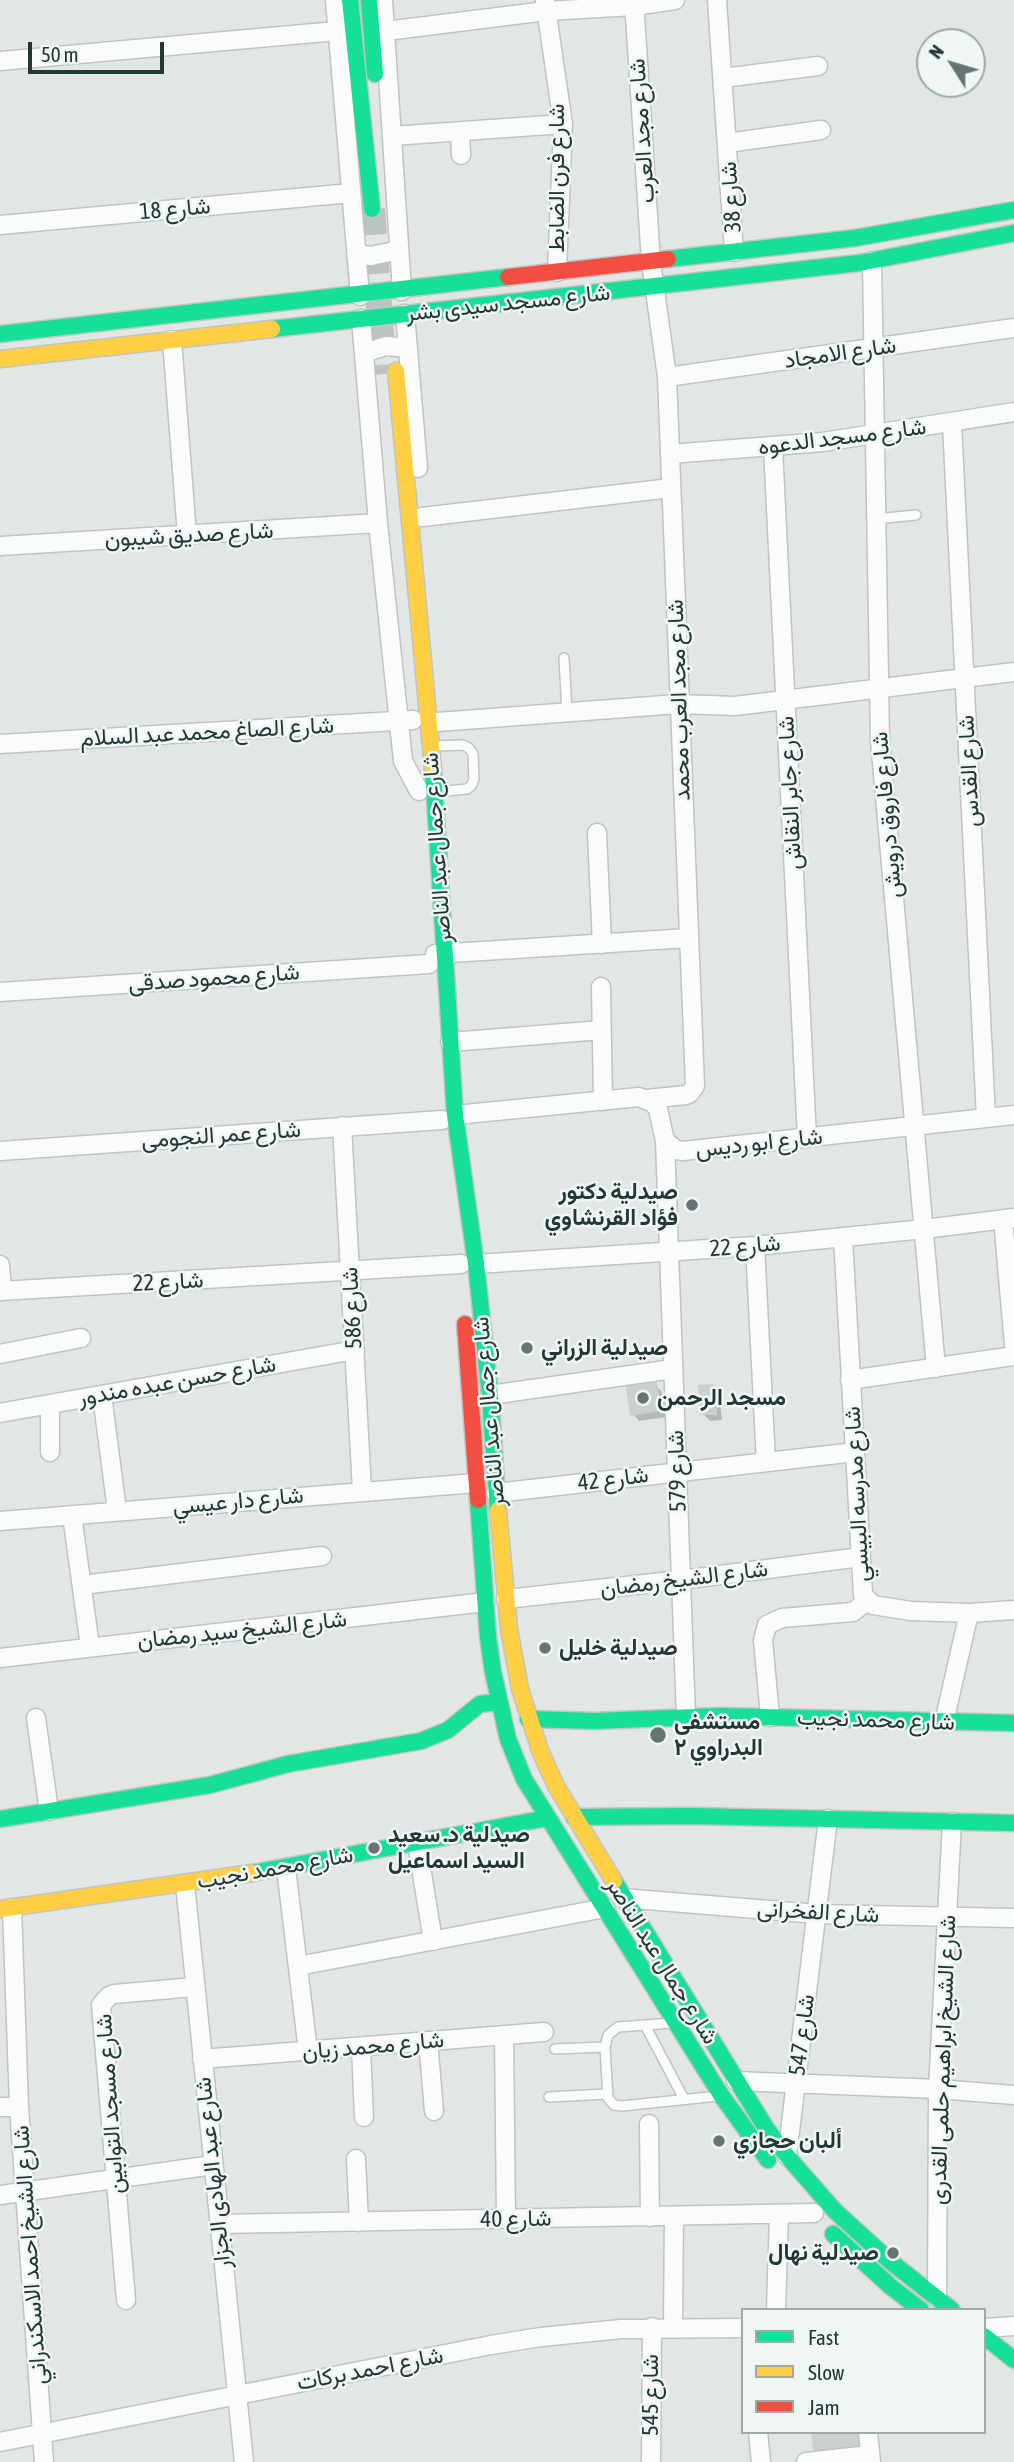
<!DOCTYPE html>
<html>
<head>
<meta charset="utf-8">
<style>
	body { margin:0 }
	#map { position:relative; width:1014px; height:2462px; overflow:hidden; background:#e2e7e6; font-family:"Asap Condensed",sans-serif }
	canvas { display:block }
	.legend { position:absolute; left:741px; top:2308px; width:245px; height:126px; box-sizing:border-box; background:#eff6f4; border:2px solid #9daaa8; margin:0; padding:9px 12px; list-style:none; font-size:21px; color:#233736 }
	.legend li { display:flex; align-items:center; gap:14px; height:35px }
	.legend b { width:35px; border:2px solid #9daaa8 }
	.north { position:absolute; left:916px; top:28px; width:70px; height:70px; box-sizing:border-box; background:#eff6f4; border:2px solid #9daaa8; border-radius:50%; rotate:307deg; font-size:19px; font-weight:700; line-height:28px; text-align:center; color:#233736 }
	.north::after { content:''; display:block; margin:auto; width:24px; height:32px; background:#667574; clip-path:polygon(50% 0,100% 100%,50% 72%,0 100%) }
	.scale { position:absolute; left:28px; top:42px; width:136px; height:32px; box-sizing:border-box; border:4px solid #233736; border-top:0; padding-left:9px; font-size:21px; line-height:24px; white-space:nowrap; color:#233736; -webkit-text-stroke:5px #eff6f4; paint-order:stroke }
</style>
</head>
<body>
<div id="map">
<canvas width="1014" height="2462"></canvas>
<ul class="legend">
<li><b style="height:9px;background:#16e098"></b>Fast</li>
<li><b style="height:9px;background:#ffcf43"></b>Slow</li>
<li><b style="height:9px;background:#f24e42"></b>Jam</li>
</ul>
<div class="north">N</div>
<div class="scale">50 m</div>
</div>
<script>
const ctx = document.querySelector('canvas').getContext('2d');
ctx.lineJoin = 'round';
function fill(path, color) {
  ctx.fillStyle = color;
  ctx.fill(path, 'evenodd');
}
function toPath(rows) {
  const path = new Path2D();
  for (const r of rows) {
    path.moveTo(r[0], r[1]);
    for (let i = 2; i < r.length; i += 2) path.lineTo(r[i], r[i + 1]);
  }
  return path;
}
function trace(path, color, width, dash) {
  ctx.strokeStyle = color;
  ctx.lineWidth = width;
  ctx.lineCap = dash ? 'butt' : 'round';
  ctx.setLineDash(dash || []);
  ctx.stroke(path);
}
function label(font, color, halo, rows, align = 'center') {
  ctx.font = font + ' "Asap Condensed",Vazirmatn,sans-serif';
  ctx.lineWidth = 5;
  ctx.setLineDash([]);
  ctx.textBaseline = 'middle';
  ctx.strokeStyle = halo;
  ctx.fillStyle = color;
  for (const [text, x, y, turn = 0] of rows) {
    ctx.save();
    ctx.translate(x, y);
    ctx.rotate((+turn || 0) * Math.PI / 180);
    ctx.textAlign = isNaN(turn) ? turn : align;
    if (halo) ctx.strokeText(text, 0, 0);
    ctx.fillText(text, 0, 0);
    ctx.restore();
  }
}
fill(toPath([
	[655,1385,662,1392,666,1417,639,1421,633,1414],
	[712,1387,719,1394,722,1420,710,1421,703,1414],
	[814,2432,871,2432,868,2455,826,2460,815,2449]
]), '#0003');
const building = toPath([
	[656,1383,660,1410,631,1415,627,1387,656,1383],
	[713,1385,716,1414,701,1414,699,1386,713,1385],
	[812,2432,857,2432,858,2445,814,2450,812,2432]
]);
fill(building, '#ccd0cf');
trace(building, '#cbcfce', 2);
trace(toPath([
	[372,209,384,374]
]), '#bcc4c3', 26, [26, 13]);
const lane = toPath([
	[875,519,916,515],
	[564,658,567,713],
	[434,746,463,745,469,748,473,754,474,779,471,786,467,789,436,792],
	[672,2023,618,2027,608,2035,605,2047,608,2098,614,2105,622,2106,718,2096],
	[645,2025,684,2099],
	[555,2049,605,2047],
	[549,2097,606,2094]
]);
const street = toPath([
	[335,0,360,296],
	[383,0,402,291],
	[634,0,651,262,667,377,695,1086,690,1093,686,1095,647,1099],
	[717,0,734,252],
	[545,1,563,124,557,272],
	[386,31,546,11,634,6,675,0],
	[0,61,337,31],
	[723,78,818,66],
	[460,131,461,155],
	[392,136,563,124],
	[727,143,821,130],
	[0,225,351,193],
	[357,254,371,256,399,250],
	[872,261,880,741,936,1368],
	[405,314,418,468],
	[361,319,378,523,403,761,419,791],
	[172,340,187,535],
	[364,353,386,346,408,348],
	[667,377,1014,328],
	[952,423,986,1118],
	[773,447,807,1138],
	[670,454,823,442,1014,412],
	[422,517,671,488],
	[0,546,378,523],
	[438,722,678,704,735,706,1014,672],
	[0,744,413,720],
	[597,833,602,944],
	[435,954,688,938],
	[601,987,603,1101],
	[0,992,429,964],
	[450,1042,602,1030],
	[455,1115,639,1097,653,1103,658,1109,665,1141,676,1150,683,1151,1014,1115],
	[342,1126,362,1490],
	[665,1141,686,1717],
	[0,1151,442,1120],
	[1003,1219,1014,1345],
	[843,1237,863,1595,873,1605,911,1611,969,1613,1014,1610],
	[755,1246,766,1462],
	[476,1264,755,1246,924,1229,1014,1218],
	[0,1265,2,1291],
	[0,1291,461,1264],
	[0,1354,81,1338],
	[850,1380,1014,1356],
	[102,1395,117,1511],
	[490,1395,673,1369],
	[50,1404,50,1452],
	[0,1413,355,1350],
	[496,1493,855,1452],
	[72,1515,90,1647],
	[0,1521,476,1483],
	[82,1585,322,1556],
	[506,1599,681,1580,861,1557],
	[0,1658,485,1602],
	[770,1717,763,1640,767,1625,782,1618,853,1612,867,1601],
	[36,1718,49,1811],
	[944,1722,969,1613],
	[417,1843,433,1941],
	[286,1868,308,2051],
	[185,1884,244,2462],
	[623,1898,817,1914,1014,1918],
	[12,1908,19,2107,44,2462],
	[298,1966,605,1908],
	[504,2035,506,2219],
	[428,2041,434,2111],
	[361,2047,364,2117],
	[202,2059,544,2032],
	[736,2081,938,2089,1014,2095],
	[0,2107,19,2107],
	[649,2124,650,2217],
	[787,2156,828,1819],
	[356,2159,359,2222],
	[0,2195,213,2165],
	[219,2224,814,2213],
	[937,2298,938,2089,952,1822],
	[126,2300,101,2005,109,1996,114,1994,194,1987],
	[776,2310,779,2214],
	[673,2327,674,2216],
	[984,2328,1014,2326],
	[758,2432,761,2462],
	[868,2432,871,2462],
	[0,2442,491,2345,541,2337,621,2329,743,2328],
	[651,2462,652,2327],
	[806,2462,870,2455]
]);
const fast = toPath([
	[350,0,372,209],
	[369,0,375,74],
	[668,259,855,238,1014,210],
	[272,329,859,263,1014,233],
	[0,334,508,277],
	[433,769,455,1115,476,1264,490,1395,498,1510],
	[478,1500,488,1637,493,1672,508,1739,524,1779,721,2095,768,2160],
	[528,1719,594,1721,721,1716,1014,1723],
	[574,1817,691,1816,1014,1823],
	[0,1819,210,1785,288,1764,421,1741,448,1730,480,1704,498,1702],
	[252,1873,548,1818],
	[614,1881,766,2128,787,2156,835,2211,891,2262,952,2310],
	[833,2234,891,2287,921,2310],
	[984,2336,1014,2360]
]);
const slow = toPath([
	[0,359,272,329],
	[396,371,433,769],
	[498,1510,509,1629,520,1689,541,1753,556,1786,614,1881],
	[0,1909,252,1873]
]);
const jam = toPath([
	[508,277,668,259],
	[465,1324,478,1500]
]);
trace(lane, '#bfc4c3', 12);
trace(street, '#bfc4c3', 21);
trace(fast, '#bfc5c4', 19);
trace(slow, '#bfc5c4', 19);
trace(jam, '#bfc5c4', 19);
trace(lane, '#fbfbfb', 9);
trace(street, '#fbfbfb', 18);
trace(fast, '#16e098', 16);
trace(slow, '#ffcf43', 16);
trace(jam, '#f24e42', 16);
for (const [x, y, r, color] of [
	[692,1205,7,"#667574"],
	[527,1348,7,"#667574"],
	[643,1398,7,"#667574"],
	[545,1648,7,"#667574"],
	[658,1735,9,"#667574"],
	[374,1848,7,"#667574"],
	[719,2141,7,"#667574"],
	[893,2253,7,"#667574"]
]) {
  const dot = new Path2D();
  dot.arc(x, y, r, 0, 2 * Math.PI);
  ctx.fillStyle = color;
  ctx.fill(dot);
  trace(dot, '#eff6f4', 2.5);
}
label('23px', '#233736', '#eff6f4', [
	["شارع مجد العرب",642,131,-94],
	["شارع فرن الضابط",557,178,-90],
	["شارع 38",731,197,-94],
	["شارع 18",175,209,-5],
	["شارع مسجد سيدى بشر",508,303,-6],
	["شارع الامجاد",840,353,-8],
	["شارع مسجد الدعوه",842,437,-7],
	["شارع صديق شيبون",189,535,-3],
	["شارع مجد العرب محمد",679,700,-92],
	["شارع الصاغ محمد عبد السلام",207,732,-3],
	["شارع القدس",969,771,-93],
	["شارع جابر النقاش",790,793,-93],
	["شارع فاروق درويش",887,815,-95],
	["شارع جمال عبد الناصر",437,848,-94],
	["شارع محمود صدقى",214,978,-4],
	["شارع عمر النجومى",221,1135,-4],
	["شارع ابو رديس",759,1143,-6],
	["شارع 22",745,1246,-5],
	["شارع 22",168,1282,-3],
	["شارع 586",352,1308,-93],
	["شارع حسن عبده مندور",177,1381,-10],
	["شارع جمال عبد الناصر",489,1412,-95],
	["شارع 579",677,1471,-92],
	["شارع 42",613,1479,-7],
	["شارع مدرسه البيسي",857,1494,-93],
	["شارع دار عيسي",238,1501,-5],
	["شارع الشيخ رمضان",684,1579,-7],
	["شارع الشيخ سيد رمضان",242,1630,-6],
	["شارع محمد نجيب",876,1720,2],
	["شارع محمد نجيب",275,1868,-10],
	["شارع الفخرانى",818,1912,3],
	["شارع جمال عبد الناصر",662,1961,58],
	["شارع 547",802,2035,-83],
	["شارع محمد زيان",373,2046,-5],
	["شارع الشيخ ابراهيم حلمى القدرى",943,2060,-88],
	["شارع مسجد التوابين",110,2104,-94],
	["شارع عبد الهادى الجزار",213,2173,-96],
	["شارع 40",516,2219,-1],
	["شارع الشيخ احمد الاسكندراني",30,2255,-94],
	["شارع احمد بركات",370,2369,-11],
	["شارع 545",651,2395,-90]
]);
label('bold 23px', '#233736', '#eff6f4', [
	["صيدلية دكتور",678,1192,"right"],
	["فؤاد القرنشاوي",678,1218,"right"],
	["صيدلية الزراني",541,1348],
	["مسجد الرحمن",657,1398],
	["صيدلية خليل",559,1648],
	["مستشفى",674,1722],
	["البدراوي ٢",674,1748],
	["صيدلية د. سعيد",388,1835],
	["السيد اسماعيل",388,1861],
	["ألبان حجازي",733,2141],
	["صيدلية نهال",879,2253,"right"]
], 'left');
</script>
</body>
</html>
